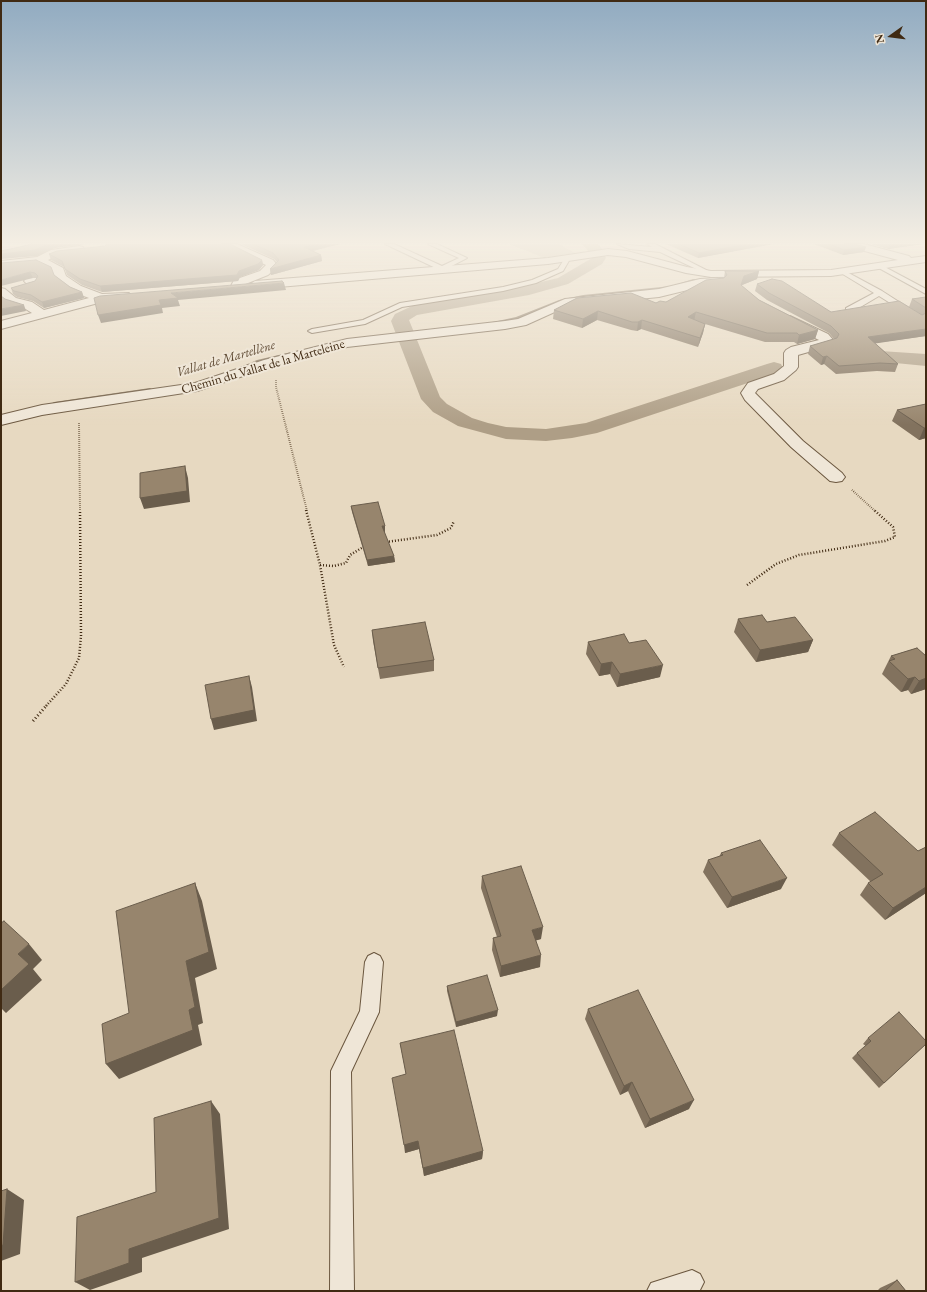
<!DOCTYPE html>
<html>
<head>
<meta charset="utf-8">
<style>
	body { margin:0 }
	#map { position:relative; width:927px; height:1292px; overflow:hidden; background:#e7d9c1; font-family:"EB Garamond",serif }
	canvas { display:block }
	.frame { position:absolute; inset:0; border:2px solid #402a13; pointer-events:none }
	.north { position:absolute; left:871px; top:16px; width:40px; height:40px; -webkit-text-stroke:3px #efe6d7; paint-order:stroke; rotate:256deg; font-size:11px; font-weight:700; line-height:16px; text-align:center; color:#402a13 }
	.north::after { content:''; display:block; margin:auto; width:14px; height:18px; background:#402a13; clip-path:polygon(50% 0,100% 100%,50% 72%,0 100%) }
</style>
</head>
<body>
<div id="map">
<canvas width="927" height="1292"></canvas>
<div class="frame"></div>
<div class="north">N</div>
</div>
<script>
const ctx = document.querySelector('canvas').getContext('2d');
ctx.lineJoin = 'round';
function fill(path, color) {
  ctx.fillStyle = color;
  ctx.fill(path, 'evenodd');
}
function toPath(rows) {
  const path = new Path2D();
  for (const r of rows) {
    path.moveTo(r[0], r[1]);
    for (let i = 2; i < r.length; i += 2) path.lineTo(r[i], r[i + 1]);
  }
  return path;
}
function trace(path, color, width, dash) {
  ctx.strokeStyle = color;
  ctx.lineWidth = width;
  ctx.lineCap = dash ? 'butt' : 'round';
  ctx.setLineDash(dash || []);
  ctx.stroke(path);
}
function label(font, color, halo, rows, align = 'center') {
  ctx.font = font + ' "EB Garamond",serif';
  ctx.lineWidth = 4;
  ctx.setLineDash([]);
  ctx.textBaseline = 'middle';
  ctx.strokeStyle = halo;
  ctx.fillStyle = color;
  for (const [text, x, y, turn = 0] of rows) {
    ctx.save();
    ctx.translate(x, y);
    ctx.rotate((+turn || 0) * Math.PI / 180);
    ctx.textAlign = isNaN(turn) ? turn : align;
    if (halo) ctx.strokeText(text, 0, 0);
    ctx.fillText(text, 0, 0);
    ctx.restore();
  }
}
fill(toPath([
	[509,244,559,244,575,253,544,258]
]), '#cbbba3');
fill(toPath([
	[693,279,695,279,695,281,671,288,583,297,560,302,519,319,486,325,484,324,516,317,559,300,583,295,671,286,693,279],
	[322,345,324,345,324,347,261,362,241,370,236,369,257,360,322,345],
	[150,388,152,389,152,391,54,406,51,404,54,402,150,388]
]), '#827058');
fill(toPath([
	[582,244,598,244,603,250,606,258,602,264,568,284,529,295,417,315,409,320,440,397,447,404,472,418,488,423,506,427,546,429,586,423,767,364,774,362,781,364,783,368,781,372,597,433,572,438,546,441,506,439,458,426,433,412,421,399,391,321,395,314,412,306,528,285,558,278,592,258,589,252,582,244],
	[850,349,926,354,926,366,844,358,841,354,844,350,850,349]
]), '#ae9e86');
const lane = toPath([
	[385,244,394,244,442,266,459,258,428,244,437,244,467,258,442,271,385,244],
	[617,244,652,247,647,244,655,244,714,274,709,275,660,252,629,249,617,244],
	[567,257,570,259,563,271,536,283,503,291,402,307,365,324,312,333,308,331,312,329,363,320,400,303,503,287,532,280,558,269,565,258,567,257],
	[877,265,881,265,926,289,926,294,877,267,877,265],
	[843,270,882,291,913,311,906,313,879,296,852,312,846,312,846,308,874,293,841,273,841,271,843,270],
	[374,953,380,956,383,962,379,1012,351,1072,354,1291,330,1291,331,1071,360,1011,365,962,368,956,374,953],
	[692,1270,700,1274,704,1282,700,1290,647,1291,651,1283,692,1270]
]);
const street = toPath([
	[222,244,237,244,273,260,278,266,268,275,243,285,241,289,233,289,231,286,234,280,260,271,266,265,222,244],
	[845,244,864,244,909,256,911,258,926,256,926,262,831,276,711,277,686,273,626,257,608,255,548,264,255,289,249,285,255,281,548,258,608,249,627,251,687,267,711,271,831,270,898,260,846,246,845,244],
	[79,246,83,247,84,249,83,251,58,255,48,260,63,268,66,276,81,286,102,294,129,293,131,296,129,299,102,302,1,329,1,321,32,313,24,308,8,304,1,298,1,288,5,289,16,298,32,302,44,310,89,298,73,292,55,278,30,285,26,283,24,281,26,279,53,271,38,264,1,267,1,261,37,257,51,250,79,246],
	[718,278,722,279,724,282,722,285,700,287,659,297,568,306,526,325,505,329,347,347,274,366,197,391,42,415,1,425,1,415,42,405,195,383,264,360,347,339,505,321,518,319,565,299,659,289,700,279,718,278],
	[790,316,828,334,835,342,833,345,798,355,798,367,796,370,784,380,758,389,755,393,803,441,842,473,845,477,842,481,836,482,830,481,791,447,745,400,741,393,748,383,774,374,784,366,784,353,786,350,791,347,819,340,785,323,784,320,790,316]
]);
trace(lane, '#6a563e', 2);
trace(street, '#6a563e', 2);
trace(toPath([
	[276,380,276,387,307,511],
	[79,423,80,511],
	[852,490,875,511]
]), '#402a13', 2, [0.5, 1.5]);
trace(toPath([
	[306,510,320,565,334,645,344,667],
	[386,542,437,535,451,528,454,521],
	[320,565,334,566,346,563,350,555,365,546],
	[747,585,776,564,799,555,885,541,895,537,893,527,874,510],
	[46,706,66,684,79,658,81,636,80,510]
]), '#402a13', 2.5, [1, 2]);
trace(toPath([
	[33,721,47,705]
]), '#402a13', 3, [1, 2.5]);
fill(lane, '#efe6d7');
fill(street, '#efe6d7');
fill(toPath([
	[241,244,340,244,313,251,321,255,322,261,271,275,270,269,277,262,274,259],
	[666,244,773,244,698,258],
	[814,244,854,244,864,252,843,255],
	[871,244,923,244,888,249],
	[105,246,262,260,263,265,259,270,240,277,238,281,102,292,82,285,67,275,64,267,51,260,49,254],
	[1,263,54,275,70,287,82,292,84,298,44,308,33,301,17,297,13,294,11,288,35,281,37,278,33,278],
	[725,271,759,271,757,279,742,285,742,286,759,300,818,330,815,339,797,344,794,342,765,342,705,324,703,333,698,347,641,329,637,331,631,330,597,320,582,328,553,319,554,310,666,302,724,278],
	[757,284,831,312,920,314,909,307,912,299,926,297,926,336,875,343,898,364,895,372,877,371,836,374,824,364,821,365,808,354,810,346,834,339,829,333,767,300,755,291],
	[926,404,926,438,919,440,892,421,897,410],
	[351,506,385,532,384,532,394,556,395,562,368,566,352,512],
	[738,619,767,622,813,640,808,652,756,662,734,632],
	[372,630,434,660,434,671,380,679,373,641],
	[588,642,629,643,660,677,617,687,610,674,599,676,586,654],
	[917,648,926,689,911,694,908,690,901,692,882,674,891,656],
	[839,833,918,851,926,847,926,893,885,920,860,895,868,883,871,882,832,845],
	[721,853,781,889,727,908,703,872,708,860,719,857],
	[482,876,541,939,536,940,540,967,500,977,492,950,493,938,497,937,481,888],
	[447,986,497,1016,456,1027,447,991],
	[588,1009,689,1109,645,1128,628,1091,620,1095,585,1019],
	[868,1038,926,1044,879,1088,852,1058,857,1053,866,1046,863,1044],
	[400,1043,483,1151,482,1159,424,1176,419,1149,405,1153,406,1074],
	[897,1280,906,1291,877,1291,880,1288]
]), '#82725e');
fill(toPath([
	[48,244,86,244,55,248,37,256,1,259,1,254],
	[316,244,340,244,305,252,304,247],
	[747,244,773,244,698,258,699,253],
	[890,244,923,244,888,249],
	[866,247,864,252,843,255,844,250],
	[321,255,322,261,271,275,270,269],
	[262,260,263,265,259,270,240,277,238,281,102,292,100,286,239,271],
	[759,271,757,279,742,285,739,293,741,285,744,276],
	[30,272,33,278,1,286,1,280],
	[284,283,286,290,178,300,180,306,162,308,163,313,101,323,98,315,159,300,171,293],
	[82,292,84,298,44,308,42,302],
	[24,305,26,311,1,316,1,309],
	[598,311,597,320,582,328,583,319],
	[696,312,694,321,688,317],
	[642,320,641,329,637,331,638,322],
	[705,324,703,333,698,347,700,338],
	[926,329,926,336,865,345,868,337],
	[818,330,815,339,797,344,799,335],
	[827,356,824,364,821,365,823,357],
	[924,428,926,428,926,438,919,440],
	[185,466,188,478,190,502,144,509,140,498],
	[382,526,385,526,385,532,382,533],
	[394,556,395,562,368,566,367,560],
	[813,640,808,652,756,662,760,650],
	[612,662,610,674,599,676,601,664],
	[663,665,660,677,617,687,620,674],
	[249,676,252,687,257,721,214,730,211,719],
	[915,677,908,690,901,692,908,679],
	[926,678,926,689,911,694,919,681],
	[787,878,781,889,727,908,732,897],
	[195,883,202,901,217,969,195,978,203,1023,198,1025,202,1045,119,1079,106,1064,189,1010,186,961],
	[926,887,926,893,885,920,893,908],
	[543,927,541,939,531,942,532,930],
	[29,944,42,960,33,969,42,980,6,1013,1,1008,1,990,18,954],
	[541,955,540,967,500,977,501,966],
	[498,1010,497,1016,456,1027,456,1022],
	[632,1082,628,1091,620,1095,624,1086],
	[694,1100,689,1109,645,1128,650,1119],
	[211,1101,220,1114,229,1229,142,1258,142,1272,90,1290,75,1282,129,1249],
	[418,1141,419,1149,405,1153,404,1145],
	[483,1151,482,1159,424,1176,423,1168],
	[7,1189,24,1200,20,1254,1,1261,1,1246]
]), '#6a5d4c');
const building = toPath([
	[33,244,48,244,35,250,1,254,1,251,33,244],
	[107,244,230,244,262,260,258,264,239,271,237,275,100,286,80,279,65,269,62,261,49,254,57,251,105,246,107,244],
	[253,244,316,244,304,247,321,255,270,269,279,260,273,253,253,244],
	[679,244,747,244,699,253,679,244],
	[829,244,854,244,866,247,844,250,829,244],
	[36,260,51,267,54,275,70,287,82,292,42,302,31,295,14,291,11,288,35,281,38,276,35,273,30,272,1,280,1,263,36,260],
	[725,271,759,271,744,276,741,285,759,300,818,330,799,335,797,333,767,333,696,312,688,317,705,324,700,338,642,320,638,322,632,322,598,311,583,319,554,310,577,298,631,293,656,303,660,301,666,302,706,280,724,278,727,275,725,271],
	[772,279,782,281,831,312,899,301,922,315,926,313,926,329,868,337,898,364,880,363,839,366,827,356,823,357,810,346,837,338,839,334,831,326,769,293,757,284,772,279],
	[282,281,284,283,171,293,178,298,159,300,161,305,98,315,94,298,100,296,282,281],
	[1,296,5,299,24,305,1,309,1,296],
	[926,297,926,308,912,299,926,297],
	[926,404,926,428,924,428,897,410,926,404],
	[185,466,187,491,140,498,140,473,185,466],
	[378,502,385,526,382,526,394,556,367,560,351,506,378,502],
	[762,615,767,622,795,617,813,640,760,650,738,619,762,615],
	[425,622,434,660,378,668,372,630,425,622],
	[624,634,629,643,646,640,663,665,620,674,612,662,601,664,588,642,624,634],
	[917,648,926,656,926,678,919,681,915,677,908,679,889,661,895,659,891,656,917,648],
	[249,676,254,710,211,719,205,685,249,676],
	[875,812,918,851,926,847,926,887,893,908,868,883,883,874,839,833,875,812],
	[760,840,787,878,732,897,708,860,723,855,721,853,760,840],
	[521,866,543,927,532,930,541,955,501,966,493,938,501,936,482,876,521,866],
	[195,883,209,952,186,961,195,1007,189,1010,193,1030,106,1064,102,1024,129,1013,116,911,195,883],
	[4,921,29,944,18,954,29,964,1,990,1,923,4,921],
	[487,975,498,1010,456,1022,447,986,487,975],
	[638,990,694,1100,650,1119,632,1082,624,1086,588,1009,638,990],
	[899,1012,926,1041,926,1044,884,1083,857,1053,871,1041,868,1038,899,1012],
	[454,1030,483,1151,423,1168,418,1141,404,1145,392,1078,406,1074,400,1043,454,1030],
	[211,1101,219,1218,129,1249,129,1263,75,1282,77,1217,156,1192,154,1118,211,1101],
	[7,1189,3,1245,1,1246,1,1191,7,1189],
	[897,1280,906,1291,885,1291,897,1280]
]);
fill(building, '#97856d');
trace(building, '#6a5d4c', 1);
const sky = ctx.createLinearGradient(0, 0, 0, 425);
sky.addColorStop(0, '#91abc1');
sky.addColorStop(0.57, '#f4eee3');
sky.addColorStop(1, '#f4eee300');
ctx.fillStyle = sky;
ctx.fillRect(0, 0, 927, 425);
label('italic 13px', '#5c4730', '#efe6d7', [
	["Vallat de Martellène",226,359,-16]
]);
label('13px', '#402a13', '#efe6d7', [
	["Chemin du Vallat de la Marteleine",263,367,-16]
]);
</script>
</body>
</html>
